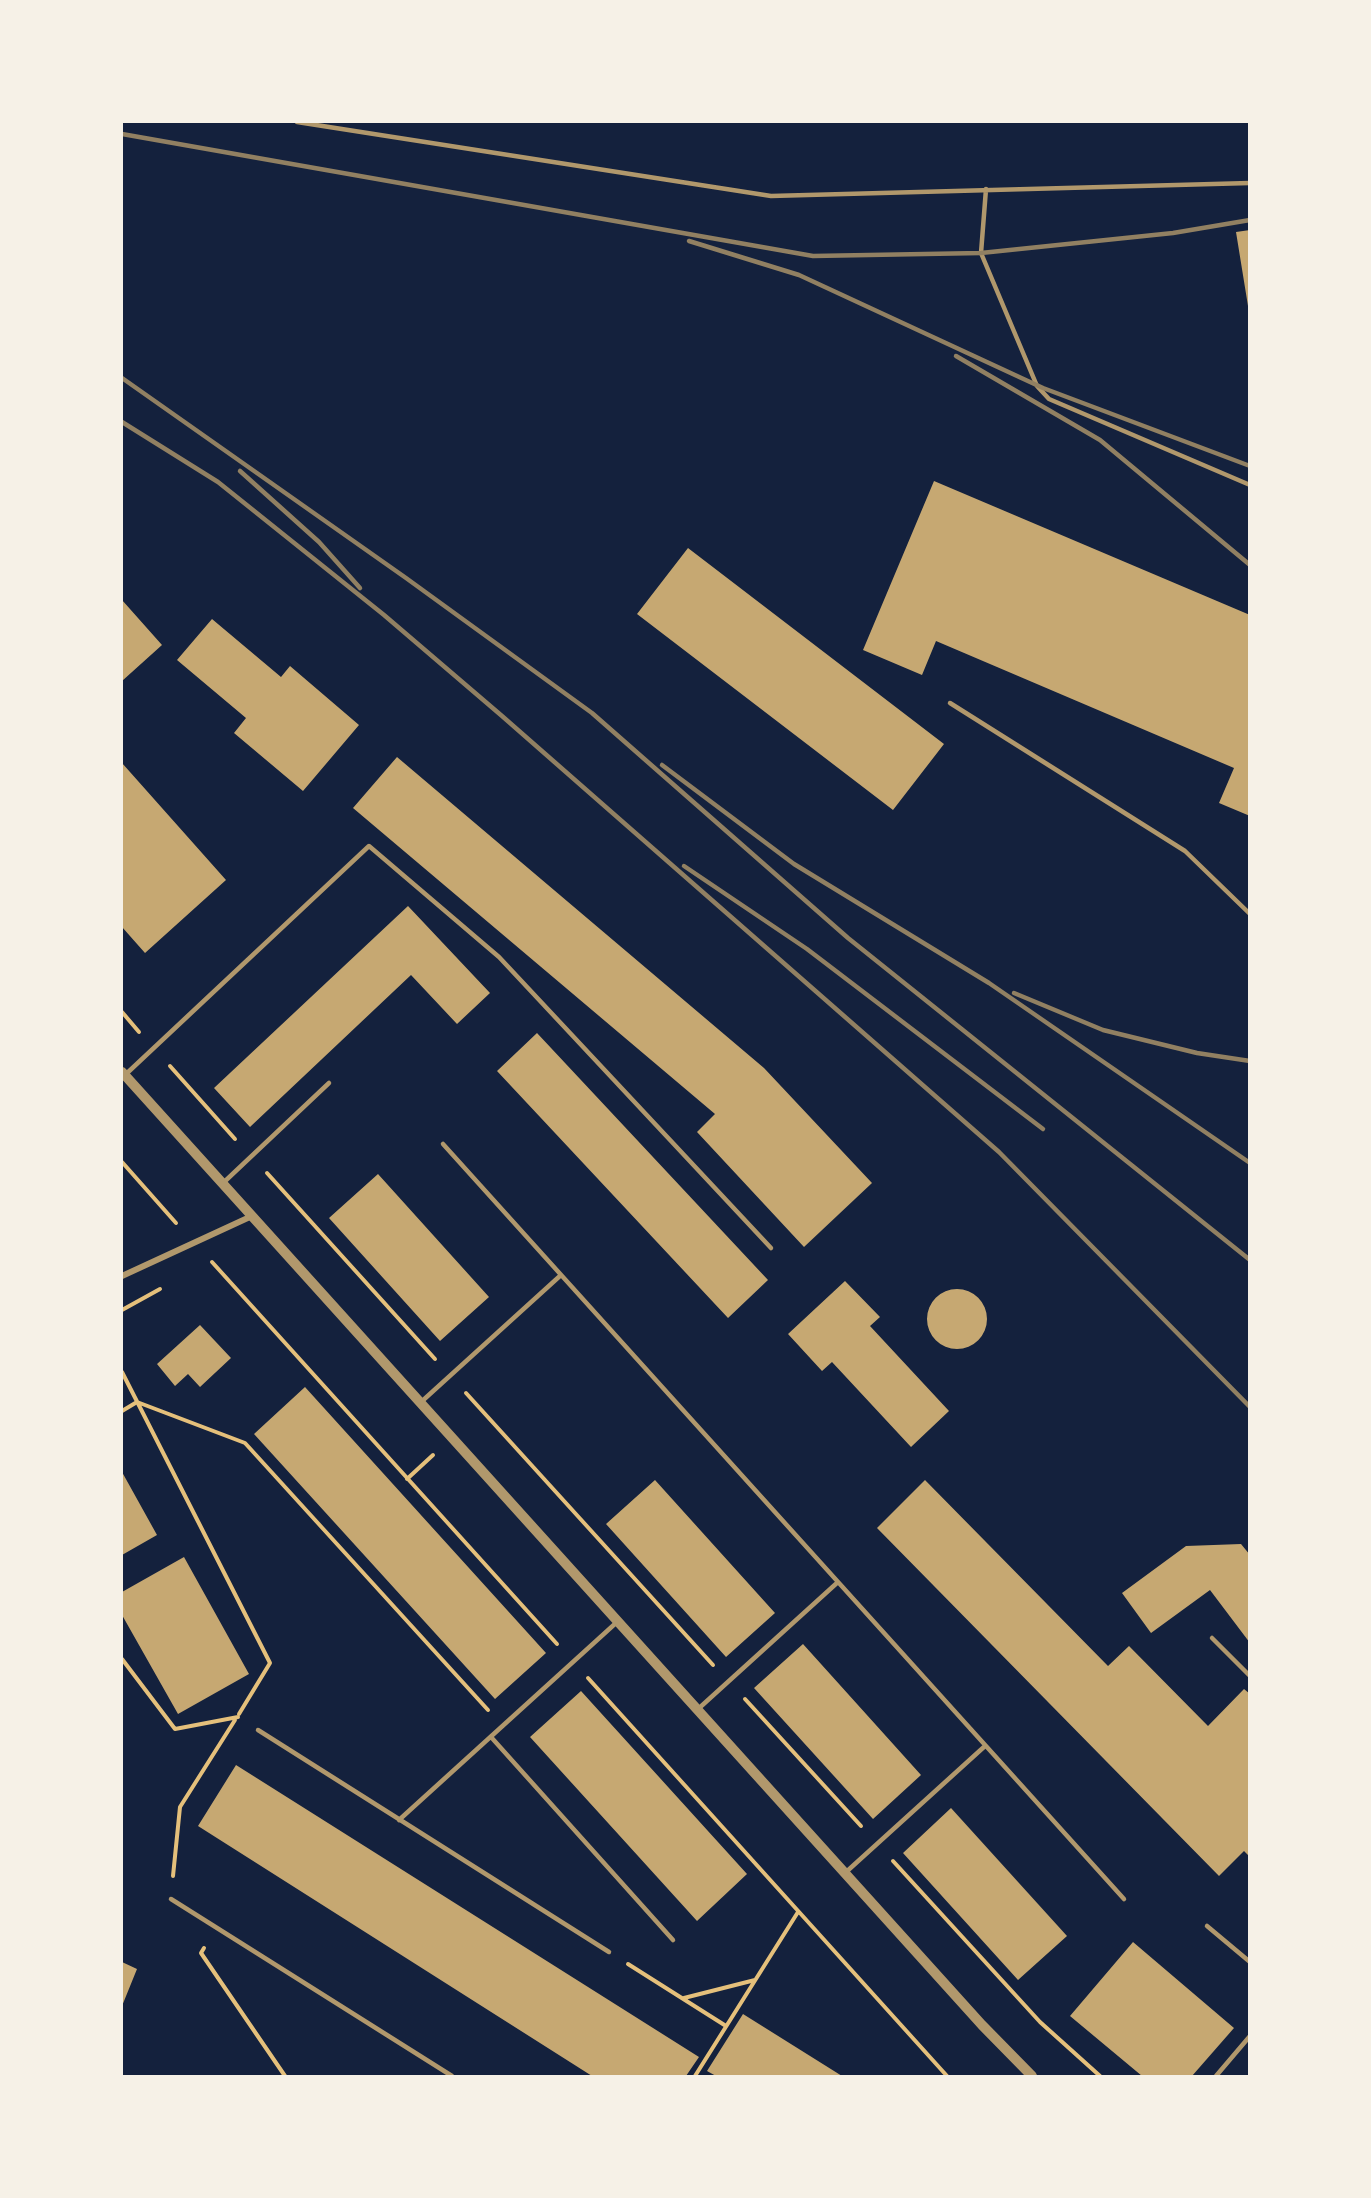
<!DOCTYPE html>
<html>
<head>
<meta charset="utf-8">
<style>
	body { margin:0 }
	#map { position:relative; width:1371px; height:2198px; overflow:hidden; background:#14213d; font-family:"DejaVu Sans",sans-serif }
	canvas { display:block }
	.frame { position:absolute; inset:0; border:123px solid #f6f1e7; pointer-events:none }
</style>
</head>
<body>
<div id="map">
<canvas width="1371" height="2198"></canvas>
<div class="frame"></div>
</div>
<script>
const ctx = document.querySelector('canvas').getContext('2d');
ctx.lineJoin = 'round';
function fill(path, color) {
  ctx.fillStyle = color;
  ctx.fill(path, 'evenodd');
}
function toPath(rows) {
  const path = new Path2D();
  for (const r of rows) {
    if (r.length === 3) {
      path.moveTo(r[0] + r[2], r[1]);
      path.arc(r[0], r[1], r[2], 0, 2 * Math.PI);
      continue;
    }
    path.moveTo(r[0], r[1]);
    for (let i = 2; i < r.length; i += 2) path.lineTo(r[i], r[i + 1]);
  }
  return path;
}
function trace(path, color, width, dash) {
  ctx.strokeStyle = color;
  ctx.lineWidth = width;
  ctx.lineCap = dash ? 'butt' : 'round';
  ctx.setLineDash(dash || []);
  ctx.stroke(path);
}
fill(toPath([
	[1250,230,1250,306,1248,306,1236,232],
	[934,481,1250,615,1250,816,1219,803,1234,768,936,641,922,675,863,650],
	[688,548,944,744,893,810,637,614],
	[122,600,162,645,122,681],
	[212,619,281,677,290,666,359,725,303,791,234,733,246,718,177,660],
	[397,757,764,1068,872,1183,804,1247,697,1132,715,1114,353,808],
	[122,763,226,880,145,953,122,927],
	[408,906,490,993,457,1024,411,975,250,1127,214,1088],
	[537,1033,768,1280,728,1318,497,1071],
	[378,1174,489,1297,440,1341,329,1218],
	[845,1281,880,1317,870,1326,949,1411,911,1447,832,1362,822,1371,788,1334],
	[957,1319,30],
	[200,1325,231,1358,200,1387,188,1374,175,1386,157,1364],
	[305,1387,546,1653,495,1699,254,1434],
	[122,1472,157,1535,122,1555],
	[655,1480,775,1613,726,1657,606,1524],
	[925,1480,1108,1666,1129,1646,1208,1726,1244,1689,1250,1694,1250,1857,1244,1851,1219,1876,877,1528],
	[1241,1544,1250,1555,1250,1643,1210,1590,1151,1633,1122,1593,1186,1546],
	[184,1557,249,1674,178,1714,122,1615,122,1592],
	[803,1644,921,1775,873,1819,754,1688],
	[581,1691,747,1874,697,1921,530,1737],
	[236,1765,699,2057,686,2076,592,2076,198,1826],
	[951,1808,1067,1936,1018,1980,903,1853],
	[1133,1942,1234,2028,1192,2076,1142,2076,1070,2016],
	[122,1962,137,1969,122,2006],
	[743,2014,842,2076,716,2076,707,2071]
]), '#c6a872');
trace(toPath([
	[122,1012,139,1032],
	[170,1066,235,1139],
	[122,1162,176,1223],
	[267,1173,435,1359],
	[212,1262,557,1644],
	[122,1310,160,1289],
	[122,1372,270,1663,239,1714],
	[466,1393,713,1665],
	[122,1411,137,1402,245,1443,488,1710],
	[407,1479,433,1455],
	[122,1659,175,1729,238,1717],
	[588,1678,947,2076],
	[745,1699,861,1826],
	[893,1861,1040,2022,1100,2076],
	[173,1876,180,1807,235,1720],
	[204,1948,201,1953,285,2076],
	[628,1964,726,2026],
	[684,1998,755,1980],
	[695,2076,798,1912]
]), '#e5c07b', 4);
trace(toPath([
	[297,122,771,196,1250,183],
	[986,189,981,253,1037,386,1049,399,1250,485],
	[950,703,1185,851,1250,914],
	[125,1075,369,846,499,957,771,1248],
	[443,1144,1124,1899],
	[222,1184,329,1083],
	[420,1403,561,1275],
	[1212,1638,1250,1676],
	[697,1710,838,1582],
	[258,1730,609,1952],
	[491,1737,673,1940],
	[399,1820,617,1622],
	[845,1873,985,1746],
	[171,1899,452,2076],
	[1207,1926,1250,1962],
	[1216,2076,1250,2036]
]), '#b1986c', 4.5);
trace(toPath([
	[122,1276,252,1216]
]), '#b1986c', 6);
trace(toPath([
	[122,1072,982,2025,1032,2076]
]), '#b1986c', 10);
trace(toPath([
	[122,134,813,256,981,253,1173,233,1250,220],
	[689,241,799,275,1043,388,1250,466],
	[956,356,1100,440,1250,565],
	[122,378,406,578,592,713,848,938,1250,1260],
	[122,422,218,482,384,615,502,716,999,1152,1250,1407],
	[240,471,319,542,360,588],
	[662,765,794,864,989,983,1250,1163],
	[684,866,807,949,1043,1129],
	[1014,993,1103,1030,1197,1053,1250,1061]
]), '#918062', 4.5);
</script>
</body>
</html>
